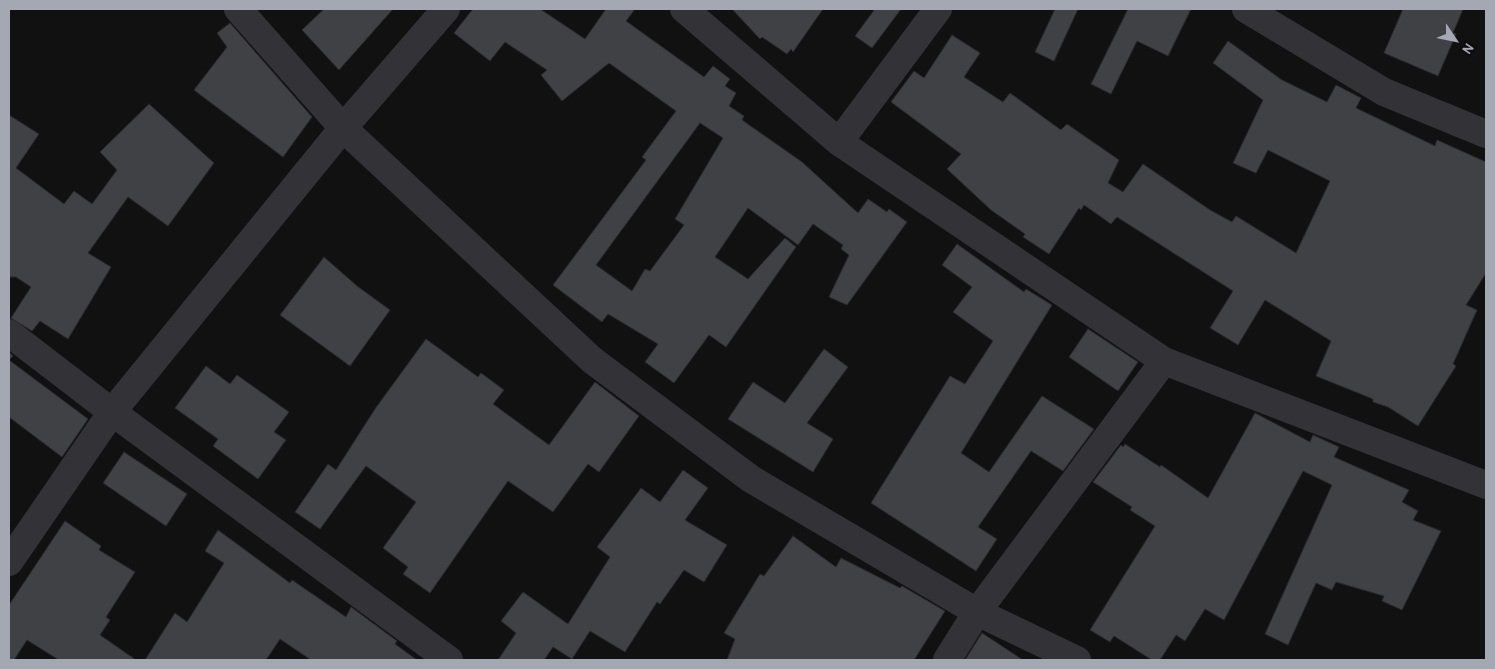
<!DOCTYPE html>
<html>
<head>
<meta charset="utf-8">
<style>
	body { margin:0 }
	#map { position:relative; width:1495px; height:669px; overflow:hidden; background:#111112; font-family:Karla,sans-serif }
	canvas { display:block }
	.frame { position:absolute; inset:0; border:10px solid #a4a8b2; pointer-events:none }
	.north { position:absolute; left:1430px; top:15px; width:50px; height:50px; -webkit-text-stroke:4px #0c0c0d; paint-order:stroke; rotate:124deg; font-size:14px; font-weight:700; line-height:20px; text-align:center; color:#a4a8b2 }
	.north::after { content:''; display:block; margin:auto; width:18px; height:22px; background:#a4a8b2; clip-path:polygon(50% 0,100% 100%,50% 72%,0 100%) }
</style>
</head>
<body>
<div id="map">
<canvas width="1495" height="669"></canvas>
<div class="frame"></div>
<div class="north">N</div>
</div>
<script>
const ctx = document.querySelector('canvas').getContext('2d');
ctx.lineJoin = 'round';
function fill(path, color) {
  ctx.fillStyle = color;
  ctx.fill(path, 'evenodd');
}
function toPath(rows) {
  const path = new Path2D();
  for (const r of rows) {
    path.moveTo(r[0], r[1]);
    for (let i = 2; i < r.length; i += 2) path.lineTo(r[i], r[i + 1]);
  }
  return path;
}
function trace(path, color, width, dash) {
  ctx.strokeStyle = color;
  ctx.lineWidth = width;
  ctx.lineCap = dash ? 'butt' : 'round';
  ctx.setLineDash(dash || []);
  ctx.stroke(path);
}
const building = toPath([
	[324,9,393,9,339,70,302,30,324,9],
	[473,9,540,9,585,39,606,9,635,9,626,21,704,77,713,66,730,79,725,86,736,93,729,106,744,116,742,120,802,162,858,213,868,199,887,212,889,209,907,222,847,305,829,297,849,255,841,249,843,245,813,224,798,245,748,208,715,257,748,279,785,238,796,247,726,347,709,335,674,383,645,362,658,344,608,314,602,322,553,285,646,160,642,157,676,111,609,63,562,101,541,75,547,70,505,42,490,61,454,33,473,9],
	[700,123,723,138,675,219,684,225,650,271,645,269,632,291,596,265,700,123],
	[732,9,823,9,793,52,791,49,787,54,762,37,760,39,732,9],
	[875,9,901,9,872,48,855,36,875,9],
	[1055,9,1078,9,1054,61,1035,52,1055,9],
	[1128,9,1191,9,1168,56,1137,41,1111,94,1091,84,1128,9],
	[1403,9,1463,9,1453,33,1456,34,1438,76,1384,53,1403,9],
	[230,23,312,117,283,157,194,90,227,47,217,33,230,23],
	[952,35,980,53,964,77,1003,102,1010,93,1061,130,1067,124,1119,160,1108,183,1123,192,1143,164,1210,210,1232,222,1236,216,1296,253,1330,181,1268,150,1256,173,1233,163,1263,100,1213,63,1228,41,1282,80,1327,102,1336,85,1361,98,1356,108,1435,146,1437,140,1486,162,1486,273,1466,305,1477,310,1453,364,1456,366,1418,426,1388,407,1373,402,1373,399,1316,376,1331,341,1265,300,1238,345,1210,328,1233,291,1117,217,1111,224,1084,205,1081,210,1079,208,1049,254,1023,237,1025,234,991,210,947,169,961,154,891,102,914,71,924,78,952,35],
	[149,104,214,163,168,226,128,197,88,253,111,267,68,339,40,321,32,331,11,318,31,287,16,277,9,277,9,115,39,134,16,168,64,204,74,191,92,204,117,170,100,152,149,104],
	[957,244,1024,292,1026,289,1052,305,961,453,989,472,1042,396,1094,429,1063,471,1031,451,978,527,997,539,976,571,871,503,950,376,965,384,993,341,953,312,972,287,942,265,957,244],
	[324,257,357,286,390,310,350,366,280,315,324,257],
	[1088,329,1138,362,1118,391,1069,357,1088,329],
	[426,339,478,377,481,373,504,390,493,404,549,445,595,382,639,416,599,472,588,464,553,512,508,481,430,593,403,574,408,567,383,548,416,502,366,466,320,529,295,512,328,464,336,470,375,409,426,339],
	[824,349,848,367,807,423,833,439,813,472,728,419,753,382,785,403,824,349],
	[9,352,13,356,9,360,88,419,62,457,9,417,9,352],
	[206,366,230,384,237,375,289,412,274,432,286,440,258,479,213,446,218,439,175,408,206,366],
	[1255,413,1310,442,1313,435,1339,447,1334,457,1409,490,1402,502,1418,511,1413,520,1441,531,1402,610,1382,601,1384,596,1336,582,1332,590,1316,583,1288,645,1265,634,1332,485,1303,471,1224,620,1205,609,1185,641,1176,635,1160,660,1152,660,1114,636,1110,642,1090,630,1155,526,1130,510,1132,507,1093,482,1121,445,1123,447,1125,444,1160,467,1161,465,1208,498,1255,413],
	[124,452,187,494,166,526,103,483,124,452],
	[683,470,708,488,685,520,727,545,704,582,684,570,660,604,657,602,625,652,590,631,572,659,553,647,544,660,498,660,516,633,501,621,523,592,568,624,610,557,597,547,641,488,660,502,683,470],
	[65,521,101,546,99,550,135,572,106,617,110,620,100,635,136,660,59,660,27,640,14,660,9,660,9,605,65,521],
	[218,530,290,583,292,580,346,617,351,607,397,641,395,644,417,660,311,660,280,639,266,660,145,660,175,613,187,622,224,563,205,551,218,530],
	[793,536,836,567,841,558,900,588,902,586,945,611,914,660,727,660,735,639,724,633,760,574,764,576,793,536],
	[982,633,1023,660,965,660,982,633]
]);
fill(building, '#404145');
trace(building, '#2b2b2e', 1);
trace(toPath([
	[238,9,343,128,592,360,751,479,977,612,1077,660],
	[684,9,839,142,1164,361,1486,485],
	[1246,9,1384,92,1486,134],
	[839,142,938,9],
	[9,333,112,412,449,660],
	[9,562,112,412,343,128,446,9],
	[947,660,977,612,1164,361]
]), '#333337', 28);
</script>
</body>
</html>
